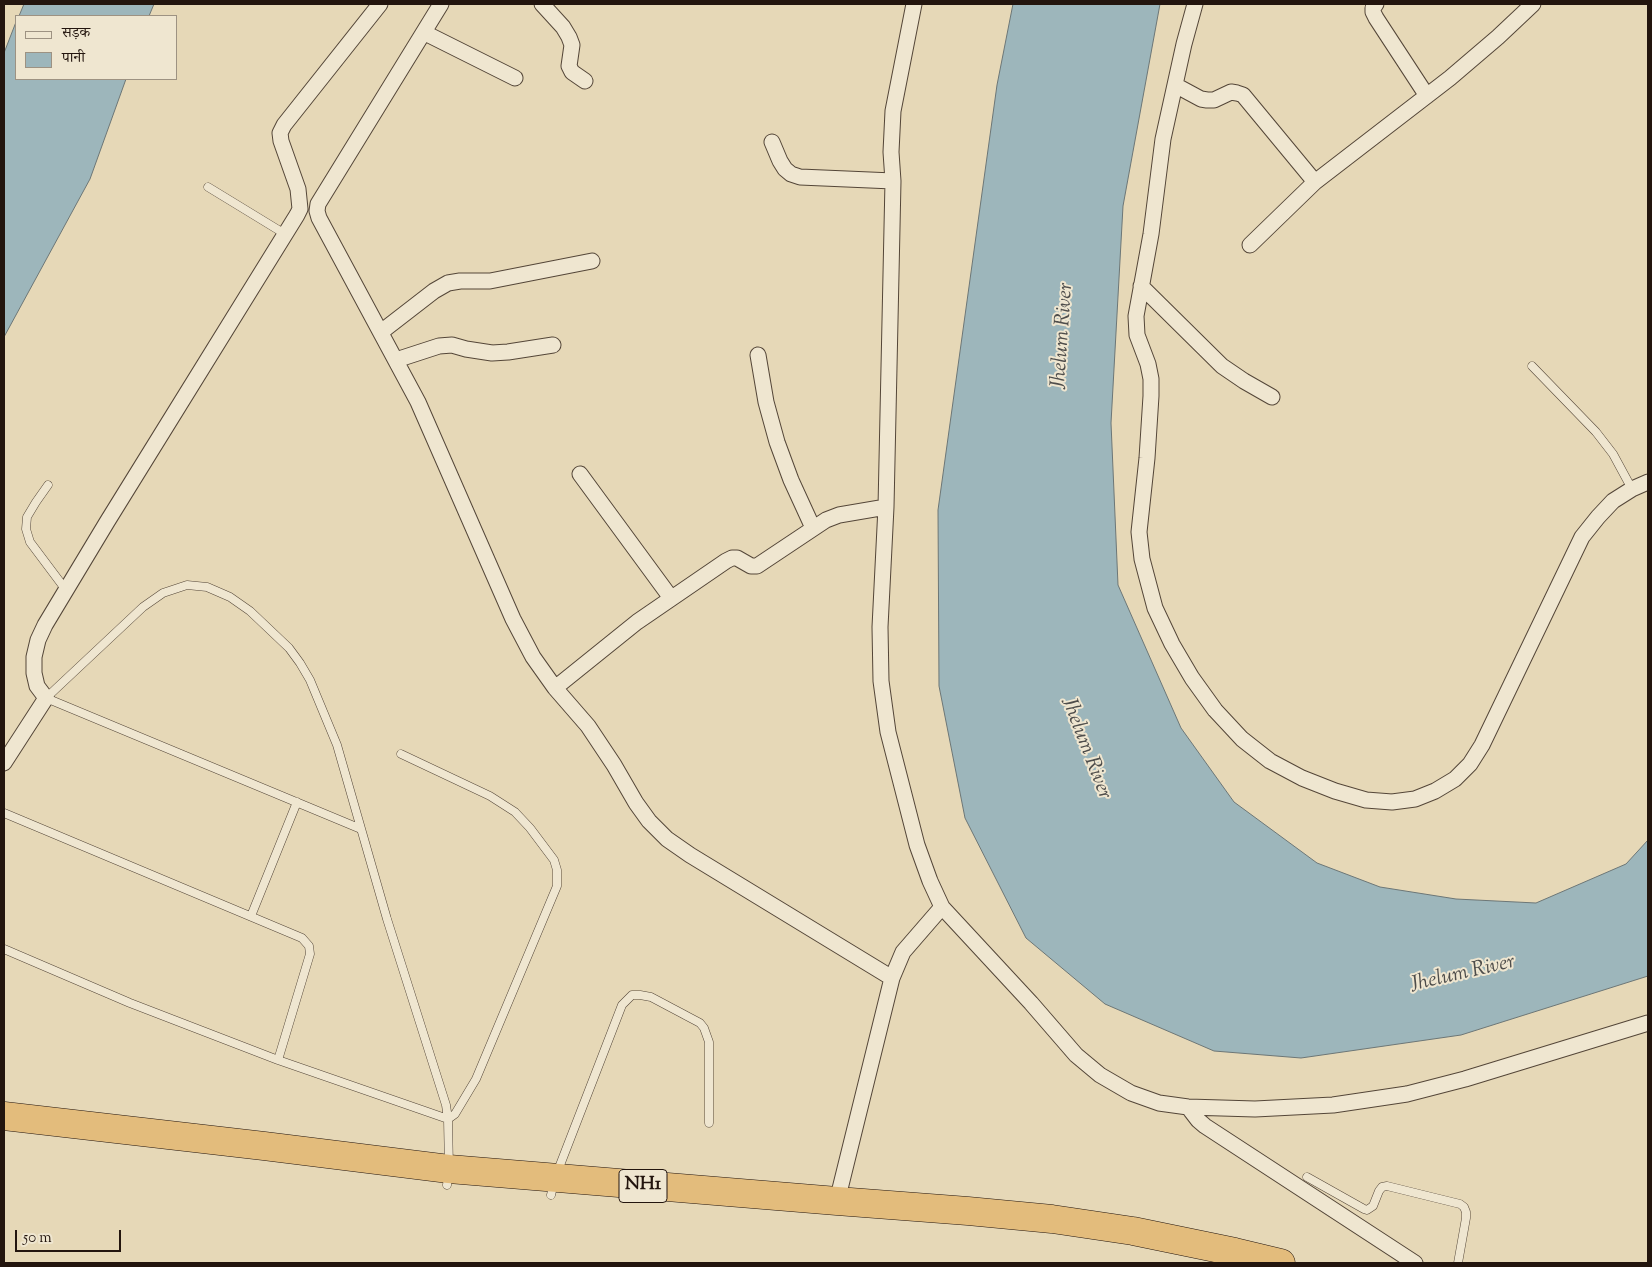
<!DOCTYPE html>
<html>
<head>
<meta charset="utf-8">
<style>
	body { margin:0 }
	#map { position:relative; width:1652px; height:1267px; overflow:hidden; background:#e6d8b7; font-family:"Sorts Mill Goudy","Noto Serif Devanagari",serif }
	canvas { display:block }
	.frame { position:absolute; inset:0; border:5px solid #23150e; pointer-events:none }
	.legend { position:absolute; left:15px; top:15px; width:162px; height:65px; box-sizing:border-box; background:#efe6d0; border:1px solid #9d9282; margin:0; padding:6px 9px; list-style:none; font-size:15px; color:#23150e }
	.legend li { display:flex; align-items:center; gap:10px; height:25px }
	.legend b { width:25px; border:1px solid #9d9282 }
	.scale { position:absolute; left:15px; top:1230px; width:106px; height:22px; box-sizing:border-box; border:2px solid #23150e; border-top:0; padding-left:6px; font-size:15px; line-height:18px; white-space:nowrap; color:#23150e; -webkit-text-stroke:4px #efe6d0; paint-order:stroke }
</style>
</head>
<body>
<div id="map">
<canvas width="1652" height="1267"></canvas>
<div class="frame"></div>
<ul class="legend">
<li><b style="height:6px;background:#efe6d0"></b>सड़क</li>
<li><b style="height:14px;background:#9db6bb"></b>पानी</li>
</ul>
<div class="scale">50 m</div>
</div>
<script>
const ctx = document.querySelector('canvas').getContext('2d');
ctx.lineJoin = 'round';
function fill(path, color) {
  ctx.fillStyle = color;
  ctx.fill(path, 'evenodd');
}
function toPath(rows) {
  const path = new Path2D();
  for (const r of rows) {
    path.moveTo(r[0], r[1]);
    for (let i = 2; i < r.length; i += 2) path.lineTo(r[i], r[i + 1]);
  }
  return path;
}
function trace(path, color, width, dash) {
  ctx.strokeStyle = color;
  ctx.lineWidth = width;
  ctx.lineCap = dash ? 'butt' : 'round';
  ctx.setLineDash(dash || []);
  ctx.stroke(path);
}
function label(font, color, halo, rows, align = 'center') {
  ctx.font = font + ' "Sorts Mill Goudy",serif';
  ctx.lineWidth = 4;
  ctx.setLineDash([]);
  ctx.textBaseline = 'middle';
  ctx.strokeStyle = halo;
  ctx.fillStyle = color;
  for (const [text, x, y, turn = 0] of rows) {
    ctx.save();
    ctx.translate(x, y);
    ctx.rotate((+turn || 0) * Math.PI / 180);
    ctx.textAlign = isNaN(turn) ? turn : align;
    if (halo) ctx.strokeText(text, 0, 0);
    ctx.fillText(text, 0, 0);
    ctx.restore();
  }
}
const water = toPath([
	[24,4,154,4,149,16,19,16,24,4],
	[1013,4,1160,4,1123,206,1111,423,1118,585,1181,728,1234,802,1317,863,1380,887,1456,899,1536,903,1626,864,1648,840,1648,976,1461,1035,1301,1058,1214,1051,1105,1004,1026,938,965,818,939,686,938,510,997,85,1013,4],
	[16,22,16,79,126,79,90,179,4,337,4,53,16,22]
]);
fill(water, '#9db6bb');
trace(water, '#6c7676', 1);
const lane = toPath([
	[208,187,285,234],
	[1532,366,1596,432,1613,454,1632,489],
	[48,485,36,502,27,517,26,529,30,542,66,590],
	[4,813,302,938,309,946,310,954,278,1060],
	[361,829,46,698,143,607,163,593,187,585,207,587,230,597,250,611,289,648,300,663,310,680,337,745,387,919,446,1105,448,1119,449,1169,447,1185],
	[251,916,297,802],
	[4,949,130,1003,278,1060,448,1119,455,1114,476,1079,557,886,557,870,554,860,530,828,515,812,490,796,401,754],
	[1307,1177,1364,1209,1367,1210,1373,1206,1379,1191,1382,1187,1387,1186,1460,1204,1464,1207,1466,1212,1466,1218,1458,1263],
	[551,1195,555,1178,622,1005,632,995,640,995,651,997,700,1023,704,1028,709,1042,709,1123]
]);
const street = toPath([
	[441,4,318,204,317,211,319,218,418,402,513,619,533,657,555,688,588,726,614,765,636,803,649,821,667,839,690,855,892,978],
	[542,4,563,27,569,37,572,45,569,66,572,72,585,81],
	[914,4,893,111,891,152,893,181,886,507,880,627,881,681,888,732,917,845,930,881,942,907,1031,1003,1076,1055,1100,1075,1131,1093,1159,1103,1188,1107,1255,1109,1333,1105,1407,1094,1465,1079,1648,1023],
	[1195,4,1184,44,1163,139,1151,234,1136,316,1137,335,1148,364,1151,379,1151,396,1147,458,1139,532,1142,559,1155,608,1172,644,1192,678,1215,710,1242,739,1270,761,1302,778,1335,791,1366,800,1392,802,1415,799,1435,791,1455,779,1470,764,1482,745,1582,537,1598,517,1613,501,1632,489,1648,482],
	[1376,4,1373,8,1373,12,1376,18,1427,96],
	[425,33,515,78],
	[1175,85,1201,99,1207,100,1214,100,1231,92,1237,93,1243,95,1315,182,1450,78,1498,37,1533,4],
	[772,142,780,161,785,169,791,174,800,177,893,181],
	[1250,245,1315,182],
	[1141,286,1222,366,1244,381,1272,397],
	[381,332,434,291,448,283,460,281,490,281,592,261],
	[758,355,766,402,777,442,791,480,813,528],
	[396,360,439,346,452,345,466,349,492,353,508,352,553,345],
	[580,474,671,598],
	[555,688,637,622,726,561,732,558,737,558,751,566,757,566,826,520,839,515,886,507],
	[4,763,46,698,37,686,34,673,34,657,38,640,45,625,107,522,297,215,300,209,298,189,281,141,280,133,284,125,380,4],
	[1188,1107,1198,1120,1205,1126,1415,1263],
	[837,1201,892,978,903,952,942,907]
]);
const highway = toPath([
	[4,1116,264,1146,449,1169,837,1201,968,1211,1052,1219,1133,1231,1235,1252,1281,1263]
]);
trace(lane, '#544638', 9);
trace(street, '#544638', 17);
trace(highway, '#23150e', 29);
trace(lane, '#efe6d0', 8);
trace(street, '#efe6d0', 15);
trace(highway, '#e3bc7c', 28);
for (const [x, y, w] of [
	[643,1186,48]
]) {
  const box = new Path2D();
  box.roundRect(x - w / 2, y - 16.5, w, 33, 4);
  ctx.fillStyle = '#efe6d0';
  ctx.fill(box);
  trace(box, '#23150e', 1);
}
label('bold 19px', '#23150e', null, [
	["NH1",643,1186]
]);
label('italic 21px', '#4e4d4b', '#efe6d0', [
	["Jhelum River",1064,336,-86],
	["Jhelum River",1085,749,69],
	["Jhelum River",1463,975,-13]
]);
</script>
</body>
</html>
